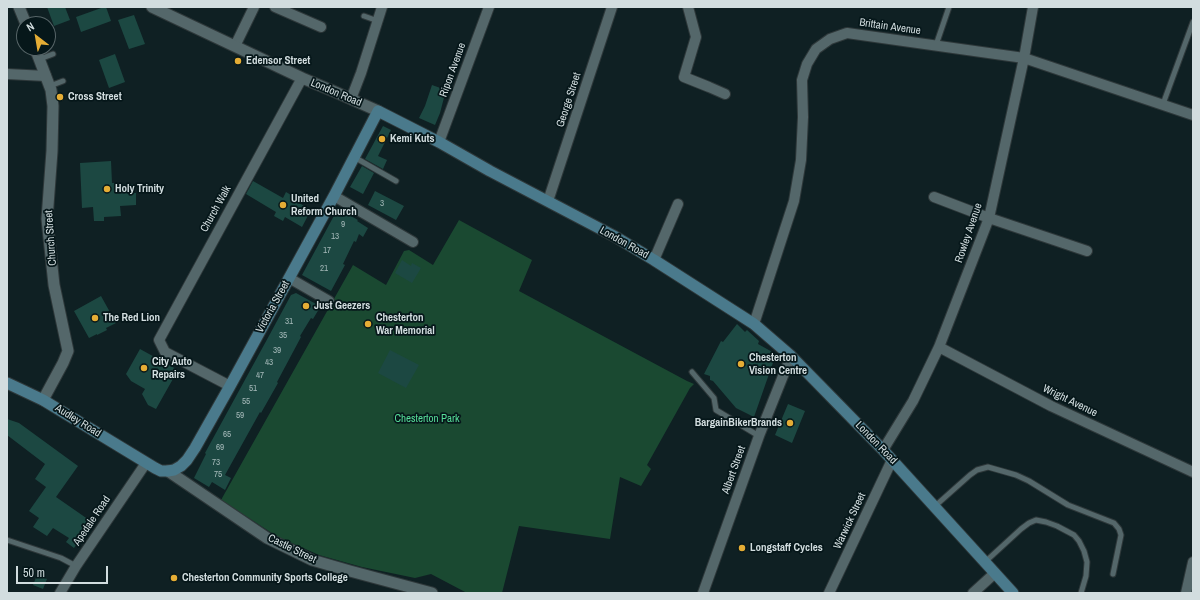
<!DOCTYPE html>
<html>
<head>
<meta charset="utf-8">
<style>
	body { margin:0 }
	#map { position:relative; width:1200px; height:600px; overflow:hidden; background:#0f2023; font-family:"Archivo Narrow",sans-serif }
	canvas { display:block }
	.frame { position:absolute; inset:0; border:8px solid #d2dddf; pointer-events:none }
	.north { position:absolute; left:16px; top:16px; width:40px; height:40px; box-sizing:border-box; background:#06171a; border:1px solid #586669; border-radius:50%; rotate:329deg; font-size:11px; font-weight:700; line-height:16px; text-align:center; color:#d2dddf }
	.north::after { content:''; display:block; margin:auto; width:14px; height:18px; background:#e5ad35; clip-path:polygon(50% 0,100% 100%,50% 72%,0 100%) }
	.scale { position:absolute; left:16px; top:566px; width:92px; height:18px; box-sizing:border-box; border:2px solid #d2dddf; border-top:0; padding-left:5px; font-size:12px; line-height:14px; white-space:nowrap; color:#d2dddf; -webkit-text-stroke:3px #06171a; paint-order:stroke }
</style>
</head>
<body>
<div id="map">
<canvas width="1200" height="600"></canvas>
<div class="frame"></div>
<div class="north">N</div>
<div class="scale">50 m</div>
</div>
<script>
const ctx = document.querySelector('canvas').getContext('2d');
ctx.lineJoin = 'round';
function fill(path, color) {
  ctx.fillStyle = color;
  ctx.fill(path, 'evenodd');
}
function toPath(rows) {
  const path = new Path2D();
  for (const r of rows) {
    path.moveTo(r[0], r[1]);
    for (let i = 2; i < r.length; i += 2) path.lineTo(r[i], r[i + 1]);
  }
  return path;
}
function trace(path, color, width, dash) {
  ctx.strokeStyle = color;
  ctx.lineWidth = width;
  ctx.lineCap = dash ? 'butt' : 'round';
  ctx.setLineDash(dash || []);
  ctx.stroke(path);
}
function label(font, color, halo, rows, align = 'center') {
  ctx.font = font + ' "Archivo Narrow",sans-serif';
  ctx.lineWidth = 3.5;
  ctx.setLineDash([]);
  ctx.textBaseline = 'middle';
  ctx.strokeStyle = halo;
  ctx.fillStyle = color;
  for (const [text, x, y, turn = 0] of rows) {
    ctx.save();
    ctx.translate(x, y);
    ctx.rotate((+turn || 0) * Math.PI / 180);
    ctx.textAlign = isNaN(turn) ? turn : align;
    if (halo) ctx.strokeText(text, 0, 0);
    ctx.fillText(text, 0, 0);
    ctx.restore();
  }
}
fill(toPath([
	[459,220,532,260,519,291,687,381,694,384,690,388,647,465,651,469,641,486,620,477,610,539,519,526,502,593,467,593,431,574,415,578,362,567,319,555,278,537,221,500,353,265,386,285,404,251,409,250,433,265]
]), '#1a4931');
fill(toPath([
	[47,7,65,7,70,20,54,26],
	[104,7,106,7,111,21,81,32,76,17],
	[134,15,145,44,129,49,118,20],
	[115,54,125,82,109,88,99,60],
	[432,85,446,90,440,113,435,125,419,118,425,106],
	[383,126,391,130,378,156,387,160,383,169,365,159],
	[111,161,112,183,119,183,119,185,133,184,133,193,136,193,136,205,120,206,121,216,104,217,104,221,94,221,93,207,82,208,80,163],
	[362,166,374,173,363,194,350,187],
	[253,181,283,198,286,192,296,198,294,200,311,210,302,227,285,217,283,221,274,216,276,212,246,194],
	[375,191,404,206,396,220,368,205],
	[340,210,358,220,357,221,368,228,363,237,359,234,356,242,354,241,343,264,345,265,331,291,302,275,336,212],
	[402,260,411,266,412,263,421,268,412,283,395,273],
	[296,293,316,304,314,307,319,309,313,319,311,318,300,336,301,337,277,382,278,383,261,413,260,412,225,475,231,478,225,490,212,482,209,487,194,478,206,454,205,453,270,334,291,295],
	[101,296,116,323,106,328,107,330,97,335,97,334,89,338,74,311],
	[737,324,745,332,747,330,759,341,758,344,776,354,754,417,736,408,713,381,710,380,710,376,704,374,721,341,723,342],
	[140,349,178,370,156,409,148,405,142,394,145,389,131,381,126,374],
	[390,350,419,365,406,388,378,373],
	[788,404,805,411,792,443,775,435],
	[7,419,19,423,78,466,56,497,92,522,74,548,66,542,69,538,53,528,47,536,33,527,39,518,29,511,46,487,35,479,45,464,7,435],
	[37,575,47,579,43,589,33,585]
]), '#1c4842');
const service = toPath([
	[364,16,378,21],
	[936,45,949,7],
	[40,59,53,54],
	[50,86,63,81],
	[1163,104,1193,22],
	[354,157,396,181],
	[692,372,714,398,716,410,759,436],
	[934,507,970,475,977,470,988,467,1016,475,1029,481,1068,505,1114,523,1119,529,1121,535,1113,574],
	[7,540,61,558,76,566],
	[985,562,1021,529,1029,523,1036,520,1046,522,1057,526,1074,535,1079,541,1084,551,1087,562,1086,576,1081,593]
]);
const minor = toPath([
	[275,7,321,27],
	[688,7,696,37,684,77,709,87,725,94],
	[235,46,254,7],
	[7,74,46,76],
	[351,99,361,73,382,7],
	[439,142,489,7],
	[334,196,413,242],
	[934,197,989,218,1087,251],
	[548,201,612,7],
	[654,260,678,204],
	[289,278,329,301],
	[754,324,794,201,801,160,803,117,802,80,807,64,816,49,830,39,847,33,1024,58,1193,115],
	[939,347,1051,406,1193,472],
	[230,386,165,352,159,340,302,78],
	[883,450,913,401,939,347,989,218,1024,58,1033,7],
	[60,593,76,566,146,463],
	[703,593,759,436,791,356],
	[829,593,892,460],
	[973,593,995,573],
	[1186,593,1193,562]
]);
const tertiary = toPath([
	[19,7,26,24],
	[152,7,302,78,333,91,378,111],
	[35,48,51,90,53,106,52,151,47,219,54,285,68,351,63,363,43,400],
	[168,471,267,538,312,560,350,571,432,593]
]);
const secondary = toPath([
	[7,383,43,400,155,468,161,471,168,471,174,470,181,466,187,460,195,448,230,386,334,196,378,111,439,142,490,171,614,236,654,260,754,324,791,356,883,450,1013,593]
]);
trace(service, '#2e383a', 7);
trace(minor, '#2e383a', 12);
trace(tertiary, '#2e383a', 13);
trace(secondary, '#2e383a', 13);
trace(service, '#54676a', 5);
trace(minor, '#54676a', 10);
trace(tertiary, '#54676a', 11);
trace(secondary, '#4a7a8c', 11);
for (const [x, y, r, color] of [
	[238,61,4,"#e5ad35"],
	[60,97,4,"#e5ad35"],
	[382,139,4,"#e5ad35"],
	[107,189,4,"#e5ad35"],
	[283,205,4,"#e5ad35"],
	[306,306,4,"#e5ad35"],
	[95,318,4,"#e5ad35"],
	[368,324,4,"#e5ad35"],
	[741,364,4,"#e5ad35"],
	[144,368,4,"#e5ad35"],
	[790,423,4,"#e5ad35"],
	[742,548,4,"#e5ad35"],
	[174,578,4,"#e5ad35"]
]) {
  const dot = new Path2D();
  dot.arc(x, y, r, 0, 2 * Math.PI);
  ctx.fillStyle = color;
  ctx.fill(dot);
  trace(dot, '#06171a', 1.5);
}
label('9px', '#a4b8b8', null, [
	["3",382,204],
	["9",343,225],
	["13",335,237],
	["17",327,251],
	["21",324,269],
	["31",289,322],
	["35",283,336],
	["39",277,351],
	["43",269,363],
	["47",260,376],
	["51",253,389],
	["55",246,402],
	["59",240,416],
	["65",227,435],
	["69",220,448],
	["73",216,463],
	["75",218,475]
]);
label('11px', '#d2dddf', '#06171a', [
	["Brittain Avenue",890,27,8],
	["Ripon Avenue",453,70,-70],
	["London Road",336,93,23],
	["George Street",569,100,-72],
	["Church Walk",216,209,-61],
	["Rowley Avenue",969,233,-71],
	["Church Street",51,238,-94],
	["London Road",624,243,29],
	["Victoria Street",273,307,-61],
	["Wright Avenue",1070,401,26],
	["Audley Road",78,421,32],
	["London Road",876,443,46],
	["Albert Street",734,470,-70],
	["Apedale Road",92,521,-56],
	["Warwick Street",850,521,-65],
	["Castle Street",292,549,26]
]);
label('bold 11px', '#d2dddf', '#06171a', [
	["Edensor Street",246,61],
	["Cross Street",68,97],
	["Kemi Kuts",390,139],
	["Holy Trinity",115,189],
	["United",291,199],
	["Reform Church",291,212],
	["Just Geezers",314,306],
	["The Red Lion",103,318],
	["Chesterton",376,318],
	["War Memorial",376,331],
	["Chesterton",749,358],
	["Vision Centre",749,371],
	["City Auto",152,362],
	["Repairs",152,375],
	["BargainBikerBrands",782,423,"right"],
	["Longstaff Cycles",750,548],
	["Chesterton Community Sports College",182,578]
], 'left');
label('11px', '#56de99', '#06171a', [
	["Chesterton Park",427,419]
]);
</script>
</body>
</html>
